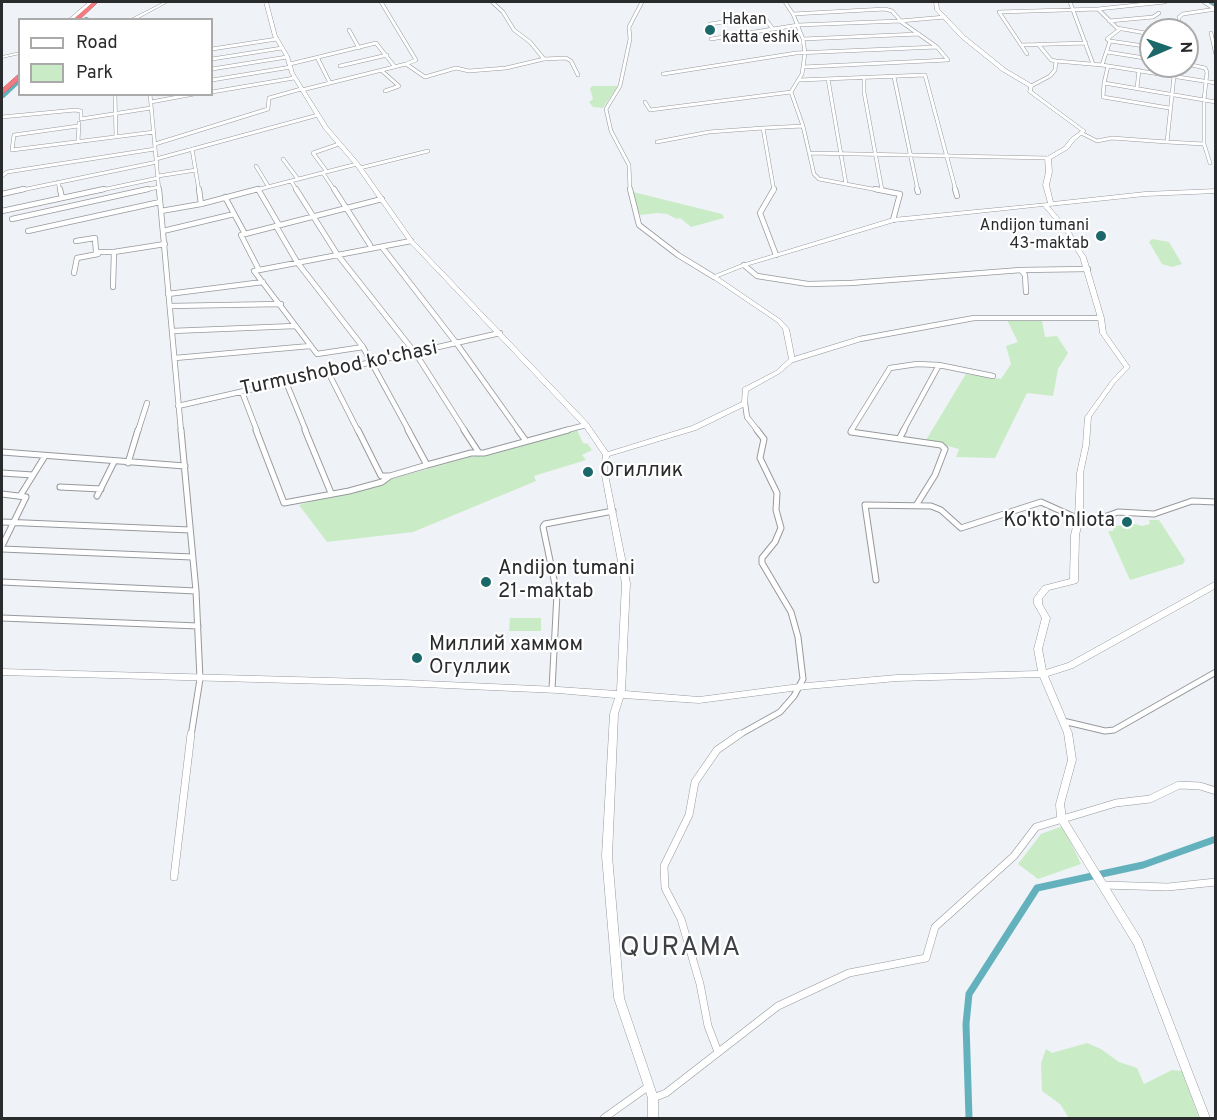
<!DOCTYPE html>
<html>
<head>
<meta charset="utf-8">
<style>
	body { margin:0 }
	#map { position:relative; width:1217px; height:1120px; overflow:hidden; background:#eff2f6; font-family:Overpass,sans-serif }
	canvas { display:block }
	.frame { position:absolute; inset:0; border:3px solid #2a2b2d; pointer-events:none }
	.legend { position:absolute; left:18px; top:18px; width:195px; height:78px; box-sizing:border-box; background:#fff; border:2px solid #aaaaab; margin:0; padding:8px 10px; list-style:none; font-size:18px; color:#2a2b2d }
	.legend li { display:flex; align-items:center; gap:12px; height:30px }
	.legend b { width:30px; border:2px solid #aaaaab }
	.north { position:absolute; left:1139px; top:18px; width:60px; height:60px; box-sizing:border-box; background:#fff; border:2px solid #aaaaab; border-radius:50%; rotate:88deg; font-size:16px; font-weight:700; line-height:24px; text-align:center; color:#2a2b2d }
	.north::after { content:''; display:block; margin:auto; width:21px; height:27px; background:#1a6869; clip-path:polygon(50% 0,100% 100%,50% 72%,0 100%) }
</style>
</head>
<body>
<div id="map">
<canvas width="1217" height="1120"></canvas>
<div class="frame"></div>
<ul class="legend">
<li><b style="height:8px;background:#fff"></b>Road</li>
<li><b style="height:16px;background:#c9ecc7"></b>Park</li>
</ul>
<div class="north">N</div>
</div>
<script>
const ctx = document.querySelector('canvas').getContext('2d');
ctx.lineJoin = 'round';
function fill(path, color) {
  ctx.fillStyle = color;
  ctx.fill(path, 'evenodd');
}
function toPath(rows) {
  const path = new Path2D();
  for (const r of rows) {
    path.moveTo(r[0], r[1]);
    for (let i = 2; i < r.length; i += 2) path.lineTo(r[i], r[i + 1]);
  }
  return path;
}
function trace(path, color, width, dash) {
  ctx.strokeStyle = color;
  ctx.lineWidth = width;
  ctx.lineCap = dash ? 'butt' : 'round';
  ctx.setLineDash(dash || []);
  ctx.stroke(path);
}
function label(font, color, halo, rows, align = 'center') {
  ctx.font = font + ' Overpass,sans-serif';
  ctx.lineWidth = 4.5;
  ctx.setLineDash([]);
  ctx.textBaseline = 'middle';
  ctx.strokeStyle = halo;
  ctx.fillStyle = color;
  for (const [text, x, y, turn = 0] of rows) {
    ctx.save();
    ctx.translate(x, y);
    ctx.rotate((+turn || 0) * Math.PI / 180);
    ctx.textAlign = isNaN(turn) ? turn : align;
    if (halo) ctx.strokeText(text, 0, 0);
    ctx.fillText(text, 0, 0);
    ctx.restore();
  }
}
fill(toPath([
	[592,86,618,86,603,108,593,107,589,102,593,99,590,89],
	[633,192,722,214,724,218,691,227,680,218,677,219,667,214,658,213,640,215,632,198],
	[1152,239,1169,242,1182,264,1172,267,1162,264,1149,242],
	[1007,320,1042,321,1045,337,1057,336,1068,353,1058,369,1053,396,1027,393,995,458,956,457,959,449,926,440,966,374,1001,379,1011,364,1006,346,1018,342],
	[577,430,583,443,588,444,592,450,582,455,586,460,534,476,536,481,413,532,327,542,299,505,477,455,490,455],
	[1149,520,1159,520,1185,560,1183,564,1130,580,1108,531,1113,531,1114,526,1135,524,1142,526,1150,524],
	[510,618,541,618,541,631,509,631],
	[1063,826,1081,864,1038,879,1018,864,1041,834],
	[1087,1043,1101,1049,1119,1062,1137,1068,1144,1084,1172,1070,1182,1071,1199,1118,1069,1118,1060,1104,1042,1091,1041,1063,1046,1049,1052,1053]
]), '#c9ecc7');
trace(toPath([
	[1209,2,1216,7]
]), '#64b1be', 3);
trace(toPath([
	[969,1118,966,1024,969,994,1037,888,1143,865,1216,839]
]), '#64b1be', 7);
fill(toPath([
	[85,17,87,17,89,18,88,20,83,20,85,17],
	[18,79,20,79,20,83,4,98,2,98,2,95,18,79]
]), '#64b1be');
const streetFar3 = toPath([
	[381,2,416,60,406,64],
	[492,2,503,12,514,30,530,42,544,59,566,58,571,61,578,75],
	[785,2,793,14,803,39,805,53,802,74,791,92,803,126,814,174,819,179,883,191],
	[1070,2,1093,64],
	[1204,2,1215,9],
	[1098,9,1165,2],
	[793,14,885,9,892,11,900,20],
	[70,20,91,2],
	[900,21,945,17],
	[1109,21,1153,17,1159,13],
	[710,24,763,16,773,29],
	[349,30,359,48],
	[1179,30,1179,17,1183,14,1216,9],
	[1211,33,1216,55],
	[803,39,919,34],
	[1110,41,1151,47],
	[1038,44,1051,60,1056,61],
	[1021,45,1086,43],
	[1187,46,1187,49],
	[212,49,277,39],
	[1107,52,1151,59],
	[1027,54,999,12,1098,9,1117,28,1151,34],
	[212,59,282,48],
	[318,59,330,83],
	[290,64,376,43,395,67],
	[1102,65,1110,41,1107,39,1120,29],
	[340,66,387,55],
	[1108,66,1104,83,1216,102],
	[803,67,948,60,937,47],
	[212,69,287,57],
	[382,71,399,86,385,91],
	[663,74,796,53,937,47,900,21,798,25,711,39],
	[894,77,918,191],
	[864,78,864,92,882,190],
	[828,79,846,184],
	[212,80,291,67],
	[799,80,925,75,956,191],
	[1104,83,1103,97,1169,108],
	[1031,86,1050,76,1055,70,1056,61,1102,65,1216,83],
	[1137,88,1139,70],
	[302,90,406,64,425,77,456,68,469,71,506,68,544,59],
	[212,92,294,78],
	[115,94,116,137],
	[150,94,159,191],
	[151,102,194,94],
	[645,102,650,110,791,92],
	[2,117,75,110,81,111,81,119,151,108],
	[78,126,14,135,12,150,154,132],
	[1081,133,1097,141,1112,138,1167,142,1174,76],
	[78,142,79,123],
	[657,142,709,132,763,128],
	[1167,142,1204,144,1204,100,1207,72,1205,68,1187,64],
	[155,144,268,109,269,98,301,89],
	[1204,144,1210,163],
	[192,149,199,191],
	[809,153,1048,158],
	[156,159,318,115],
	[283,159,298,179],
	[256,166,268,186],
	[360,168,428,151],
	[327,172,313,153,339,144],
	[323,173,335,191],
	[2,176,7,172,155,149],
	[158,176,196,170],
	[291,181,297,191],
	[58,182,60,191],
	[17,191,157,162],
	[97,191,158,178],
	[141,191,159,187],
	[252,191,357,164],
	[630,191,629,165,611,131,606,109,620,86,630,39,629,27,642,2],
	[774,191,763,128,803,126]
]);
const streetFar2 = toPath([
	[60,189,62,198],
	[159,189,181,431],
	[199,189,201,204],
	[258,189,279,225],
	[296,189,337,254,416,354,465,431],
	[334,189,370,245],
	[630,189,639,225,678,255,714,277],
	[774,189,760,213,776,255],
	[875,189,900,194,893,220],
	[917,189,918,192],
	[955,189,957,196],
	[2,194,24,189],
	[225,197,245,234,241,235,259,270],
	[2,211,104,189],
	[161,211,201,204,258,189],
	[12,219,148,189],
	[276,226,297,262,363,347,409,431],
	[28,231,160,202],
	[163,231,234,214],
	[245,234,382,199],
	[76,241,95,238,96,252,114,252],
	[382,247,457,344,519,431],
	[744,265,757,276,808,284,851,283,1021,270],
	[74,273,77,258,98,254],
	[113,287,114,252,165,244],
	[1026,292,1025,275,1021,270,1088,269],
	[168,294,263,282],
	[170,306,281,304],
	[172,331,295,326],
	[363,347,317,354,254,271,411,241],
	[175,358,310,346],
	[792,360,860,339,974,318,1101,318],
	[328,372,358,431],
	[286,382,306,431],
	[242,392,257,431],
	[745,403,747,417,758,431],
	[178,406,500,333],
	[138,431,147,403],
	[563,431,586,425],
	[851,431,890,368,917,364,939,365,993,376],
	[903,431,939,365]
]);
const streetFar1 = toPath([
	[181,430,196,591,200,679,191,736],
	[256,430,284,503,349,491,382,482,390,476,427,465,471,453,484,453,568,430],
	[305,430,331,493],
	[358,430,381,476,389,476],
	[408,430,427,465],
	[464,430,479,453],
	[518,430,526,441],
	[852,430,851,432,941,445,945,449,935,475,917,504],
	[899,439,904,430],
	[2,452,185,466],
	[128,463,138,430],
	[2,473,33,475],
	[60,487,101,489],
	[2,494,26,497,2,546],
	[20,496,45,456],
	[97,496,114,462],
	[2,522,190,530],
	[2,549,192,557],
	[876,580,865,505,931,506,941,510,961,528,1041,502,1079,519,1096,520,1118,512,1154,514,1192,501,1216,502],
	[2,582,196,591],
	[2,618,198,626],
	[552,689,557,594,543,527,545,524,613,511],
	[1063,721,1105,731,1114,730,1216,672],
	[737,736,780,712,794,696,803,679,798,637,791,612,762,563,762,558,775,542,781,528,776,510,777,493,760,458,764,439,757,430]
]);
const street = toPath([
	[174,877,191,734],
	[1103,885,1168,887,1216,882],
	[718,1052,708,1026,700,984,681,919,665,888,664,866,689,815,695,782,717,750,740,734],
	[653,1098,666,1093,778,1006,849,973,926,958,935,927,1014,856,1036,827,1116,803,1150,799,1179,785,1200,786,1216,791],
	[604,1118,649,1086]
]);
const secondary = toPath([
	[164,2,168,2,135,20,129,20,164,2],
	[264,2,268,2,277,36,289,56,294,73,328,127,359,163,413,240,588,423,608,452,692,426,742,402,743,388,776,371,789,359,783,329,777,322,712,278,712,276,742,264,893,218,1048,203,1043,185,1046,172,1045,158,1064,147,1071,138,1081,131,1028,92,1029,87,1002,71,961,38,935,10,934,2,938,2,939,9,965,36,1006,69,1033,85,1032,91,1086,131,1075,140,1068,149,1051,159,1052,172,1049,185,1053,202,1145,192,1216,189,1216,193,1145,196,1049,206,1071,232,1075,241,1086,257,1104,318,1106,333,1130,367,1115,383,1091,417,1089,445,1083,473,1083,519,1079,535,1078,581,1077,583,1049,590,1042,599,1042,604,1050,618,1042,649,1046,670,1068,663,1216,581,1216,588,1073,668,1048,676,1072,733,1076,760,1064,804,1066,818,1141,939,1210,1118,1200,1118,1134,945,1057,819,1056,804,1068,760,1064,733,1040,677,897,681,807,689,699,703,623,698,618,714,612,856,624,998,658,1098,658,1118,648,1118,648,1098,614,998,602,856,610,714,615,698,558,693,402,686,2,675,2,669,402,680,558,687,617,691,622,583,601,470,603,455,584,427,409,242,355,165,324,129,290,73,285,56,273,36,264,2],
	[1043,206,1066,233,1069,241,1080,257,1098,318,1100,333,1124,367,1111,381,1085,417,1083,445,1077,473,1075,519,1071,535,1070,579,1043,586,1034,598,1034,604,1042,618,1034,649,1038,671,897,675,807,683,699,697,625,691,630,583,607,470,609,456,696,430,747,405,748,391,780,373,795,360,789,329,781,320,718,277,746,266,894,222,1043,206],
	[20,52,20,54,2,58,2,56,20,52]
]);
const highway = toPath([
	[93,2,98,2,79,20,73,20,93,2],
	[20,73,20,79,4,93,2,94,2,89,20,73]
]);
trace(streetFar3, '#97999d', 4);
trace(streetFar2, '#97999d', 6);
trace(streetFar1, '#97999d', 7);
trace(street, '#97999d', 8);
trace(secondary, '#97999d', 1);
trace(highway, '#ad5e63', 1);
trace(streetFar3, '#fff', 3);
trace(streetFar2, '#fff', 4.5);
trace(streetFar1, '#fff', 5);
trace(street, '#fff', 7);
fill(secondary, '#fff');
fill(highway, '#f47a80');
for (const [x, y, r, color] of [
	[710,30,6,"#1a6869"],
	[1101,236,6,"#1a6869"],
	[588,472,6,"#1a6869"],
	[1127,522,6,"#1a6869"],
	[486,582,6,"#1a6869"],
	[417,658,6,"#1a6869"]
]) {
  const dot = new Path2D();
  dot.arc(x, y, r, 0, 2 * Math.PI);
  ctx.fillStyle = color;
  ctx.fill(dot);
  trace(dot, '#fff', 2);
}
label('16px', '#2a2b2d', '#fff', [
	["Hakan",722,21],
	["katta eshik",722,39],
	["Andijon tumani",1089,227,"right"],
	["43-maktab",1089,245,"right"]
], 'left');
label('20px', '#2a2b2d', '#fff', [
	["Turmushobod ko'chasi",339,370,-12]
]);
label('20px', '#2a2b2d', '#fff', [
	["Огиллик",600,472],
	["Ko'kto'nliota",1115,522,"right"],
	["Andijon tumani",498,570],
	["21-maktab",498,593],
	["Миллий хаммом",429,646],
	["Огуллик",429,669]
], 'left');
ctx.letterSpacing = '1.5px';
label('27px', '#3e4144', '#fff', [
	["QURAMA",681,950]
]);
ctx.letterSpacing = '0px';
</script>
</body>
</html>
